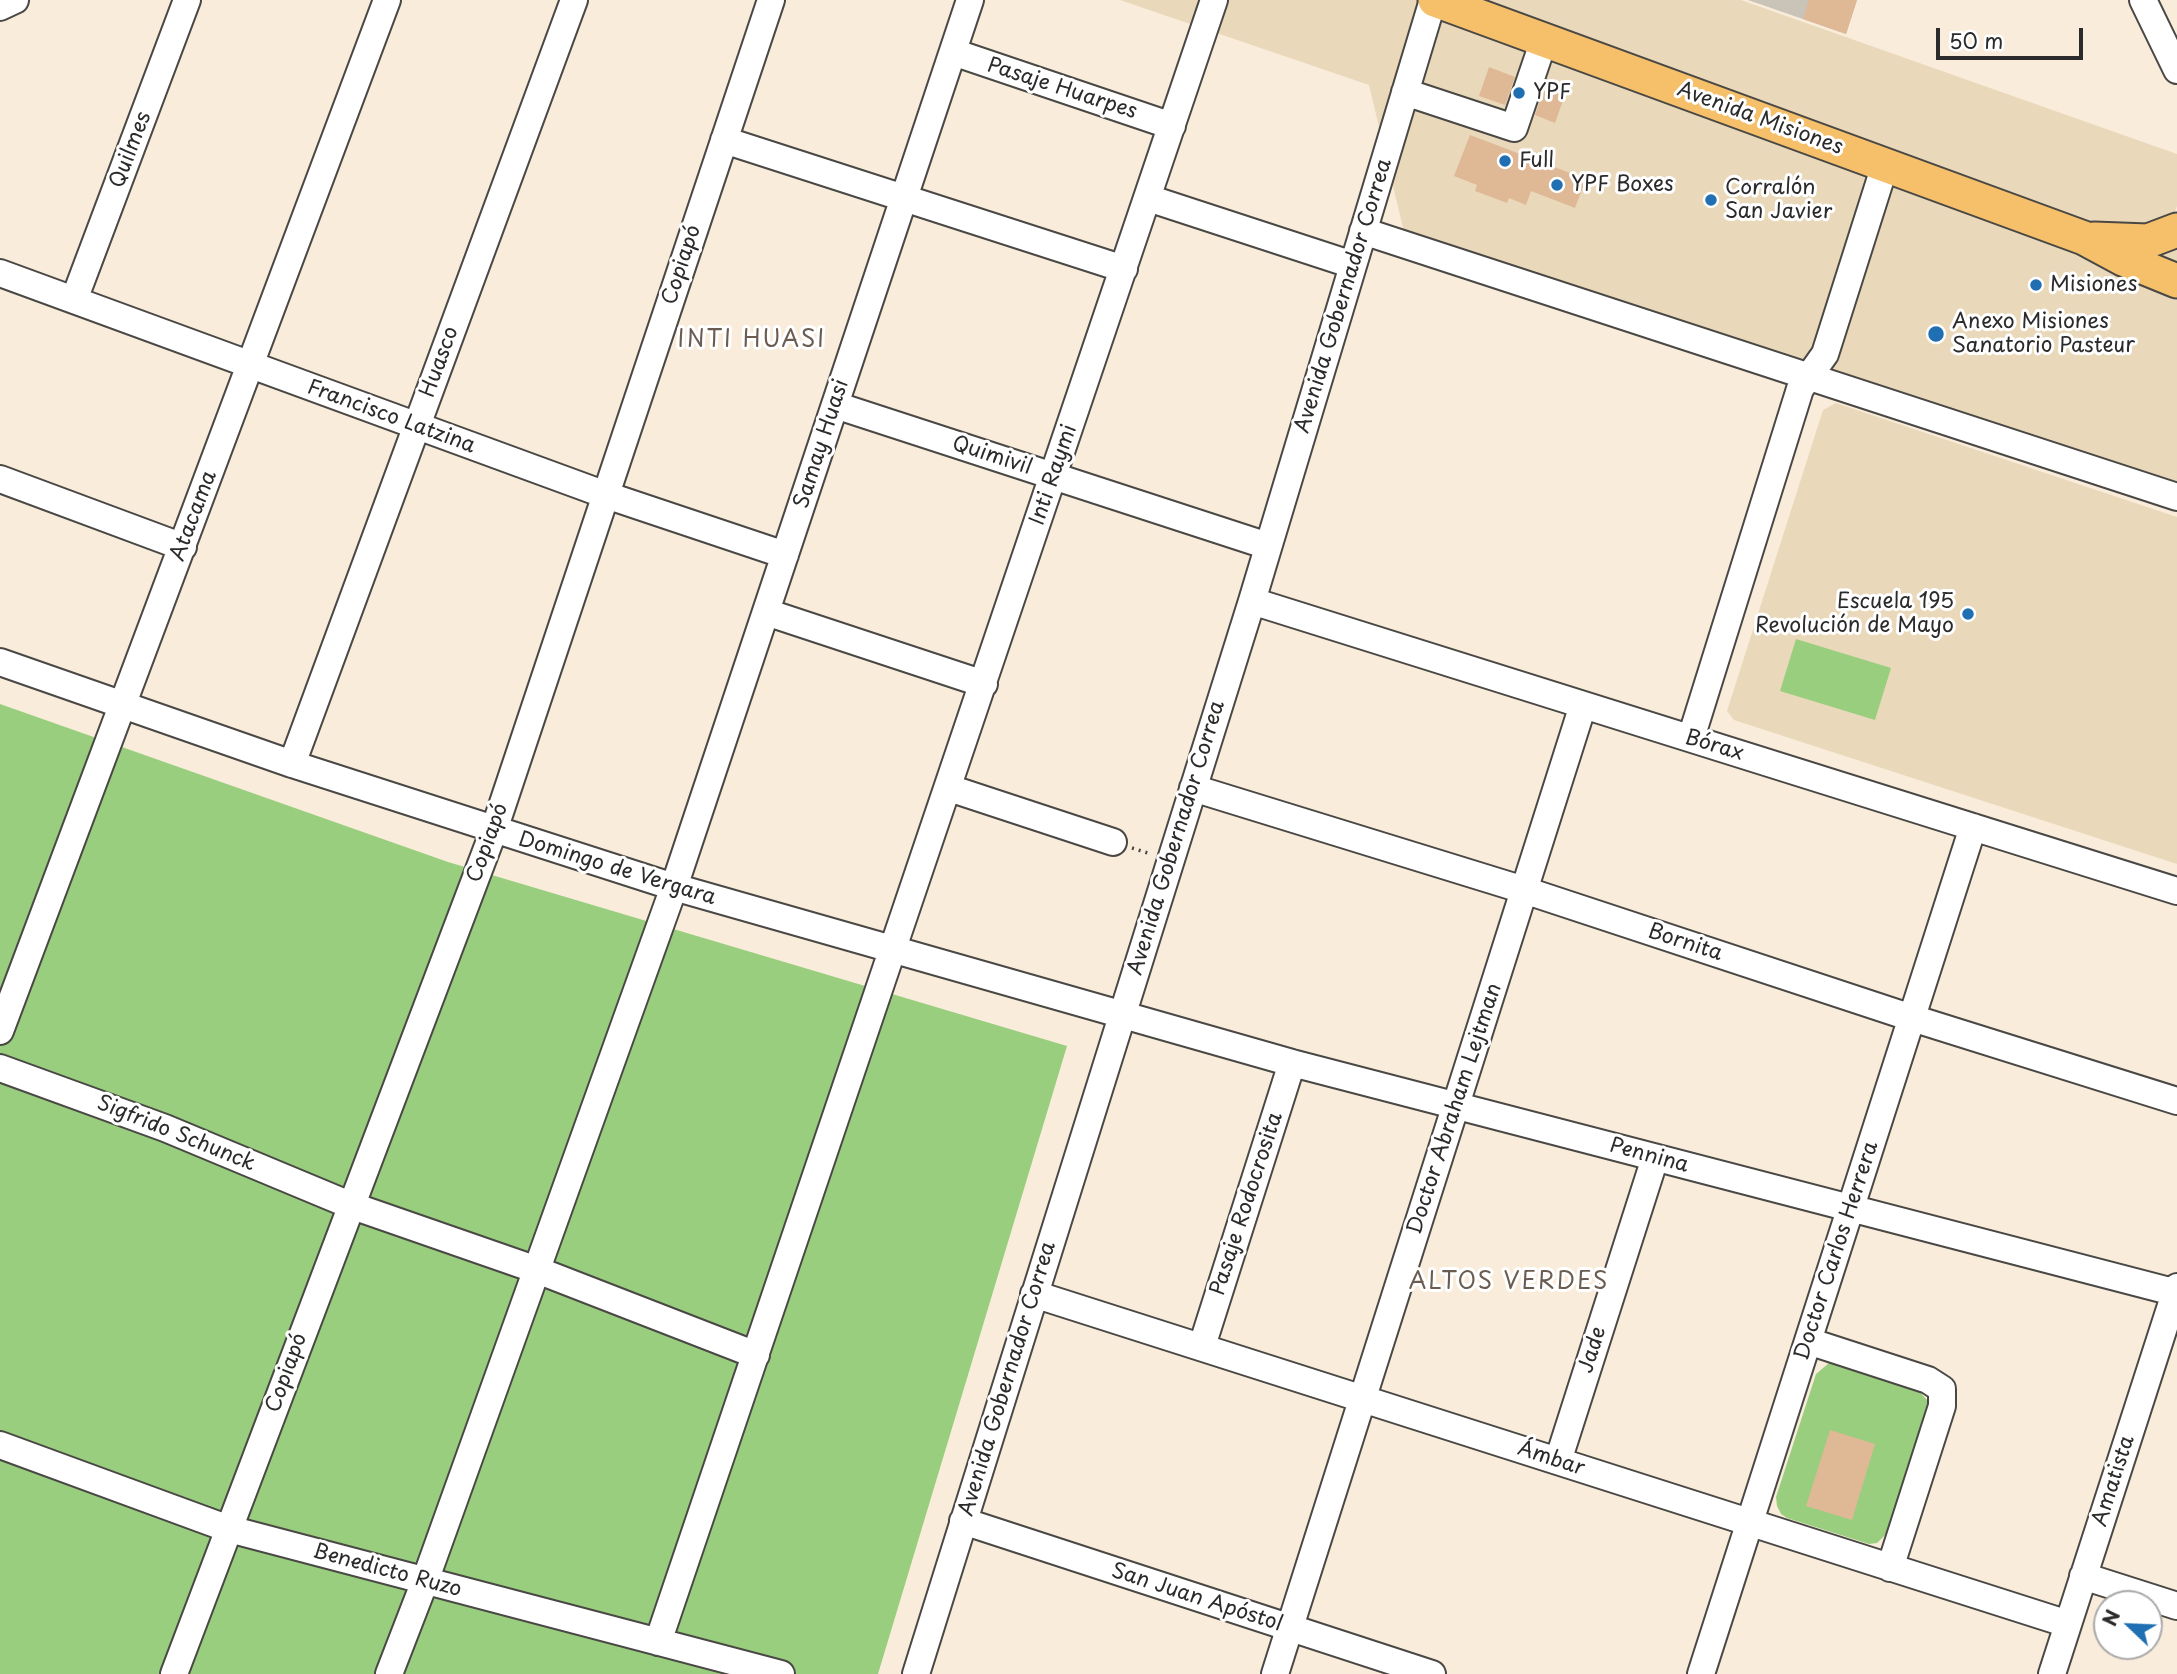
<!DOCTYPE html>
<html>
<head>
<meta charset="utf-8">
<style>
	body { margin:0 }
	#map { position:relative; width:2177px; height:1674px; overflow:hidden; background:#f9ecdb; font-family:"Playpen Sans",sans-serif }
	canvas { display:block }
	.north { position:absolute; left:2093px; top:1590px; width:70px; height:70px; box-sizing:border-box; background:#fff; border:2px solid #aaa; border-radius:50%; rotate:293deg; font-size:19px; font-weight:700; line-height:28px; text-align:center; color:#2b2b2b }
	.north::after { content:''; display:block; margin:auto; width:24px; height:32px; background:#1f6fb2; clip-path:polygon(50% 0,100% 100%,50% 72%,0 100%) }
	.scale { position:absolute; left:1936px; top:28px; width:147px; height:32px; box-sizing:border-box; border:4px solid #2b2b2b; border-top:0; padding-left:9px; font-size:21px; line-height:24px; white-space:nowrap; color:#2b2b2b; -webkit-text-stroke:5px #fff; paint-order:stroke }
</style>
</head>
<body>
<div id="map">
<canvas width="2177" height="1674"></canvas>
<div class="north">N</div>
<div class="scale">50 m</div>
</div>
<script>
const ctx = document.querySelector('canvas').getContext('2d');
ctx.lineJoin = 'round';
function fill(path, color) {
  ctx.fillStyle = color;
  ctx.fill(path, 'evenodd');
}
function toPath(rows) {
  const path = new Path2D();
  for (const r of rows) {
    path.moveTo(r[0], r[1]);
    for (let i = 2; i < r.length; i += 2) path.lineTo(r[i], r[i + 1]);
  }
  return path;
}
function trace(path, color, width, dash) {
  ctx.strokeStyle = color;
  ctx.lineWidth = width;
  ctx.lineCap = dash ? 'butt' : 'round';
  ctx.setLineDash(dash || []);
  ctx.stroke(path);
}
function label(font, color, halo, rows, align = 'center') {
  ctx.font = font + ' "Playpen Sans",sans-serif';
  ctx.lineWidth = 6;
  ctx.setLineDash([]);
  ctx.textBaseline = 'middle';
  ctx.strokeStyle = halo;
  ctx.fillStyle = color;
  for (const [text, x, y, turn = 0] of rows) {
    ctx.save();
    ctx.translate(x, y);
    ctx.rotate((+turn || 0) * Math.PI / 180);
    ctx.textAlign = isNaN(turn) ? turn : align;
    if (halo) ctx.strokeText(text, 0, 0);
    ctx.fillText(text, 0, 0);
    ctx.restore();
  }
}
fill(toPath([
	[1120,0,1741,0,2177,154,2177,206,2171,223,2177,243,2177,485,1404,232,1369,85],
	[1836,403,2177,517,2177,864,1734,720,1727,711,1823,410]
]), '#e9d9ba');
fill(toPath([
	[1748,0,1857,0,1846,34]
]), '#c9c3b8');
fill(toPath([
	[1796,639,1891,668,1875,720,1780,691],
	[0,704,448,862,1067,1046,878,1674,0,1674],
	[1829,1363,1840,1364,1917,1389,1927,1400,1927,1406,1887,1533,1877,1543,1869,1544,1787,1518,1781,1514,1777,1506,1776,1497,1816,1374]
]), '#99ce7f');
fill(toPath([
	[1809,0,1857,0,1846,34,1803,19],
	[1489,67,1515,77,1505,105,1479,96],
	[1545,87,1565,95,1555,123,1535,115],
	[1470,135,1586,179,1575,208,1531,191,1526,205,1509,198,1507,203,1475,191,1477,185,1454,176],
	[1830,1430,1875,1444,1852,1520,1806,1506]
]), '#dfb896');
const minor = toPath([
	[2143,0,2177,70],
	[0,7,15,0],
	[953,52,1172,126],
	[1405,92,1514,128,1544,40],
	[724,140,1124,269],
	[1148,198,1353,265],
	[1363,231,2177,497],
	[0,273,606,495,785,555],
	[74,300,187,0],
	[835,405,1268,546],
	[0,479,183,547],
	[1252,601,2177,891],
	[766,612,984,684],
	[0,662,292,764,674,887,1292,1063,2177,1293],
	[1691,738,1800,389,1825,354,1885,165],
	[292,764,574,0],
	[949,788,1113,842],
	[1193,788,1524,890,1912,1018,2177,1101],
	[0,1031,387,0],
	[0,1068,165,1128,350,1205,537,1270,756,1355],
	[1034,1294,2068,1624],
	[1808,1341,1928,1380,1942,1389,1942,1406,1890,1568],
	[1202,1346,1292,1063],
	[0,1445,229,1529,781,1674],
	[1558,1461,1655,1158],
	[963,1521,1432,1674],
	[2083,1576,2177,1606],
	[658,1642,1214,0],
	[174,1674,494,830,771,0],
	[389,1674,425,1581,674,887,970,0],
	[916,1674,1252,601,1433,0],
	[1275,1674,1583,705],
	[1701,1674,1973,827],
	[2052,1674,2177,1287]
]);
const major = toPath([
	[1435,0,2084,238,2123,259,2177,281],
	[2094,239,2148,241,2177,230]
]);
trace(minor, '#4a4845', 30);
trace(major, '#4a4845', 37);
trace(toPath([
	[1132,848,1151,854]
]), '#4a4845', 3.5, [2, 5]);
trace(minor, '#fff', 26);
trace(major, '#f6c06b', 33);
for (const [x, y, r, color] of [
	[1519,93,7,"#1f6fb2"],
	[1505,161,7,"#1f6fb2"],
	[1557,185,7,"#1f6fb2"],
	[1711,200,7,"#1f6fb2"],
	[2036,285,7,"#1f6fb2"],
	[1936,334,9,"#1f6fb2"],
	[1968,614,7,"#1f6fb2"]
]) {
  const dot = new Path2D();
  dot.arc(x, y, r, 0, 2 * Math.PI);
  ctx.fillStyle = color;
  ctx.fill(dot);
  trace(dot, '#fff', 2.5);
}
label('21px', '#2b2b2b', '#fff', [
	["Pasaje Huarpes",1062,89,18],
	["Avenida Misiones",1760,119,20],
	["Quilmes",131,150,-69],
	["Copiapó",682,265,-72],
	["Avenida Gobernador Correa",1344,296,-73],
	["Huasco",440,362,-70],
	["Francisco Latzina",391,417,20],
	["Samay Huasi",822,444,-72],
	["Quimivil",992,456,18],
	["Inti Raymi",1054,475,-71],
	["Atacama",194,516,-69],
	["Bórax",1714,746,17],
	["Avenida Gobernador Correa",1177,838,-73],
	["Copiapó",488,843,-70],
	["Domingo de Vergara",617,869,17],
	["Bornita",1685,943,18],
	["Doctor Abraham Lejtman",1455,1109,-72],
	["Sigfrido Schunck",176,1134,22],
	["Pennina",1649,1156,15],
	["Pasaje Rodocrosita",1247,1204,-72],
	["Doctor Carlos Herrera",1837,1251,-72],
	["Jade",1593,1350,-72],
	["Copiapó",287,1373,-70],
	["Avenida Gobernador Correa",1008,1379,-73],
	["Ámbar",1551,1459,18],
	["Amatista",2114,1481,-72],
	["Benedicto Ruzo",387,1571,15],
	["San Juan Apóstol",1197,1598,18]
]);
label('21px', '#2b2b2b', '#fff', [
	["YPF",1533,93],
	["Full",1519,161],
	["YPF Boxes",1571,185],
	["Corralón",1725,188],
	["San Javier",1725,212],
	["Misiones",2050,285],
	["Anexo Misiones",1952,322],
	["Sanatorio Pasteur",1952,346],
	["Escuela 195",1954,602,"right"],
	["Revolución de Mayo",1954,626,"right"]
], 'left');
ctx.letterSpacing = '2px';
label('23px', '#6a5c50', '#fff', [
	["INTI HUASI",752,341],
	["ALTOS VERDES",1509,1283]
]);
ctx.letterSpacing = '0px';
</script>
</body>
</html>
